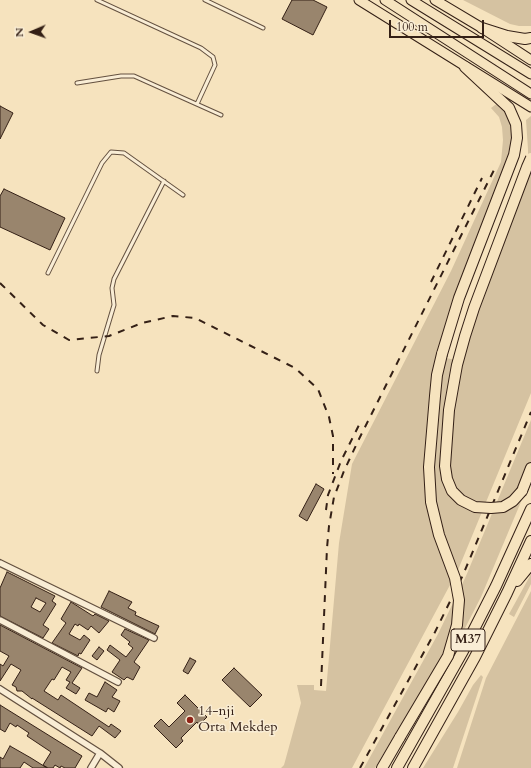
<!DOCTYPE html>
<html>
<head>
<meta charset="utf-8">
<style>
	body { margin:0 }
	#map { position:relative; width:531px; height:768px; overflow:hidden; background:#f6e3be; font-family:Cardo,serif }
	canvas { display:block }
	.north { position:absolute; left:12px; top:12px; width:40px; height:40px; -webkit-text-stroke:3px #f9edd5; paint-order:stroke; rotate:268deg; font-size:11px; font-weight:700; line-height:16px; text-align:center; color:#342016 }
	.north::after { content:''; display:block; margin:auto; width:14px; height:18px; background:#342016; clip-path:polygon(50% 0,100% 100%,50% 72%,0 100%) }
	.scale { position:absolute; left:389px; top:20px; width:95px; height:18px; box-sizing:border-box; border:2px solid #342016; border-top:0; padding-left:5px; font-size:12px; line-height:14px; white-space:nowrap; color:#342016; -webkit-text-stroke:3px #f9edd5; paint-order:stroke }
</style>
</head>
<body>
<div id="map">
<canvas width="531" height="768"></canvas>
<div class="north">N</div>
<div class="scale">100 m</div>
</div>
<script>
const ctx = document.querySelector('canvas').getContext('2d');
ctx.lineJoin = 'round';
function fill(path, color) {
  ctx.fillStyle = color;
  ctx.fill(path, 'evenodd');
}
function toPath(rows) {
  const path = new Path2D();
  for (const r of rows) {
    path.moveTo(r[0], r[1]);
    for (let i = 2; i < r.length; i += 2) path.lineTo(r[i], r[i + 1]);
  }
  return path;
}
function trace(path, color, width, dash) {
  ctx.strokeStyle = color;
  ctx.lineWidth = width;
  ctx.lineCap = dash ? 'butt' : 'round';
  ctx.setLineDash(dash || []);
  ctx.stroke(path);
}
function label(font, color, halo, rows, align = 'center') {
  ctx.font = font + ' Cardo,serif';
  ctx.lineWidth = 3;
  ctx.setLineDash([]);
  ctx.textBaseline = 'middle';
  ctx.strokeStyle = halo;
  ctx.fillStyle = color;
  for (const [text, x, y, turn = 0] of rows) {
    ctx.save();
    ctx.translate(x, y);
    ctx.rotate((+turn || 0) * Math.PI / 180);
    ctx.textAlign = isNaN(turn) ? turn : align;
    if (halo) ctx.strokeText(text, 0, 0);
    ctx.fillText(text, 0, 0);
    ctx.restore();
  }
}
fill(toPath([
	[463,0,531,0,531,26,519,26,510,24],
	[499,102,508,117,510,124,512,146,452,303,436,356,461,361,467,338,528,169,528,149,526,120,531,116,531,393,458,570,352,768,281,768,284,765,301,703,297,685,314,685,314,690,326,691,339,543,352,464,451,271,501,162,503,140,502,127,499,117,491,108],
	[531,420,531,478,481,597,443,671,408,735,398,729,375,768,364,768,438,634,466,576],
	[531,574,531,584,514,617,509,614],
	[531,591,531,768,457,768,486,678],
	[481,675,483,677,453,768,423,768,458,712,473,685]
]), '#d5c2a1');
const building = toPath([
	[292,0,313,0,327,7,313,35,282,19,292,0],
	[0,106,13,113,0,139,0,106],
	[4,189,65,218,50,250,0,227,0,196,4,189],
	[316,484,324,489,307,521,299,516,316,484],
	[7,572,55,596,52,601,56,604,43,625,49,629,43,638,0,616,0,588,7,572],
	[36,598,46,603,40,612,31,607,36,598],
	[109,591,132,602,128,608,136,612,135,615,159,626,155,634,101,607,109,591],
	[71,602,93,616,95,614,109,621,99,633,91,626,88,630,79,624,78,626,75,624,69,634,80,640,84,635,90,640,81,654,79,653,78,656,52,643,66,623,61,619,71,602],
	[0,625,82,668,72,683,80,688,76,694,66,688,70,682,66,680,71,672,62,667,54,680,52,679,44,691,58,700,61,695,109,727,111,724,121,731,115,738,99,726,92,736,32,698,32,699,22,691,17,691,16,687,12,685,21,670,11,664,0,681,0,664,3,666,9,656,0,651,0,625],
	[125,629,149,640,134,662,140,667,133,680,127,677,124,680,112,672,120,660,107,650,110,645,126,657,133,648,128,644,130,642,121,635,125,629],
	[99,647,104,651,97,660,92,656,99,647],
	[190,658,196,661,188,674,183,671,190,658],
	[234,668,262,695,250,707,222,680,234,668],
	[105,682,117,690,112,697,120,701,114,712,108,708,106,712,85,700,89,693,97,697,105,682],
	[185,695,207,717,199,725,197,722,181,738,183,741,176,748,154,726,161,719,169,727,185,711,177,703,185,695],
	[0,705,82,756,75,768,65,768,61,766,60,768,55,765,53,768,48,768,43,765,51,752,27,736,29,733,17,725,16,727,10,723,5,732,0,729,0,705],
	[10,746,31,758,47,768,33,768,24,762,20,768,0,768,0,757,3,759,10,746]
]);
fill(building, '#99856d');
trace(building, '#342016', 1);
const lane = toPath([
	[97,0,201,48,213,57,215,65,197,104],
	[205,0,263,28],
	[77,83,121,76,134,76,221,115],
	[48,273,102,163,111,152,124,153,183,195],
	[97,371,99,355,114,305,112,288,114,279,164,181]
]);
const street = toPath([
	[0,563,154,638],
	[0,620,118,682],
	[0,689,100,753,119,768],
	[91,768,100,753]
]);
const primary = toPath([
	[359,0,531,107],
	[385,0,531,94],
	[411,0,531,74],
	[435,0,482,28,531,60]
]);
const highway = toPath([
	[482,28,507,36,525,39,531,38],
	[442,354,459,298,514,155,517,138,516,124,509,108,465,67],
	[522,491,531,468],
	[517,581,531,564],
	[382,768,400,737],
	[397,768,463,651,496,586,531,509],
	[413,768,475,657,507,593,531,541]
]);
trace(lane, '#645140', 5);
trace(street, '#645140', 8);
trace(primary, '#342016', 11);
trace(highway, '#342016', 12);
trace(lane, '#f9edd5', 3);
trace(street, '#f9edd5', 5.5);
trace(primary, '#f6e3be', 9);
trace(highway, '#f6e3be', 10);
trace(toPath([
	[431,282,482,178],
	[0,283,43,325,69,340,109,336,142,323,173,316,195,318,295,368,318,389,329,417,333,436,333,474],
	[326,510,328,495,341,461,361,421],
	[321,686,327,548,329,526,334,497,344,471,359,439,494,170],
	[360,768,435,632,463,575,531,412]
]), '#342016', 2, [7, 7]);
const highwayBridge = toPath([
	[522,491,513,501,503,507,491,508,475,507,461,500,452,491,447,479,445,466,449,410,457,365,465,336,474,308,527,167,531,158],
	[400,737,448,656,457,625,459,600,455,578,439,535,431,502,429,467,435,396,437,375,442,354]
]);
trace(highwayBridge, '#342016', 12, []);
trace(highwayBridge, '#f6e3be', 10);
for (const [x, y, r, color] of [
	[190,720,4,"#8f2418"]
]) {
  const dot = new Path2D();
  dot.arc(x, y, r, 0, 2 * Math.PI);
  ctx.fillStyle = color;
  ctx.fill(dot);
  trace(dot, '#f9edd5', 1.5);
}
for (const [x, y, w] of [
	[468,640,34]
]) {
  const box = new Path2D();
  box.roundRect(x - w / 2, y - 11, w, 22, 3);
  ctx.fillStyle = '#f9edd5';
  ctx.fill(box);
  trace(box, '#342016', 1);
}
label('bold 13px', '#342016', null, [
	["M37",468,640]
]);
label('14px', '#342016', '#f9edd5', [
	["14-nji",198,712],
	["Orta Mekdep",198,728]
], 'left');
</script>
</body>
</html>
